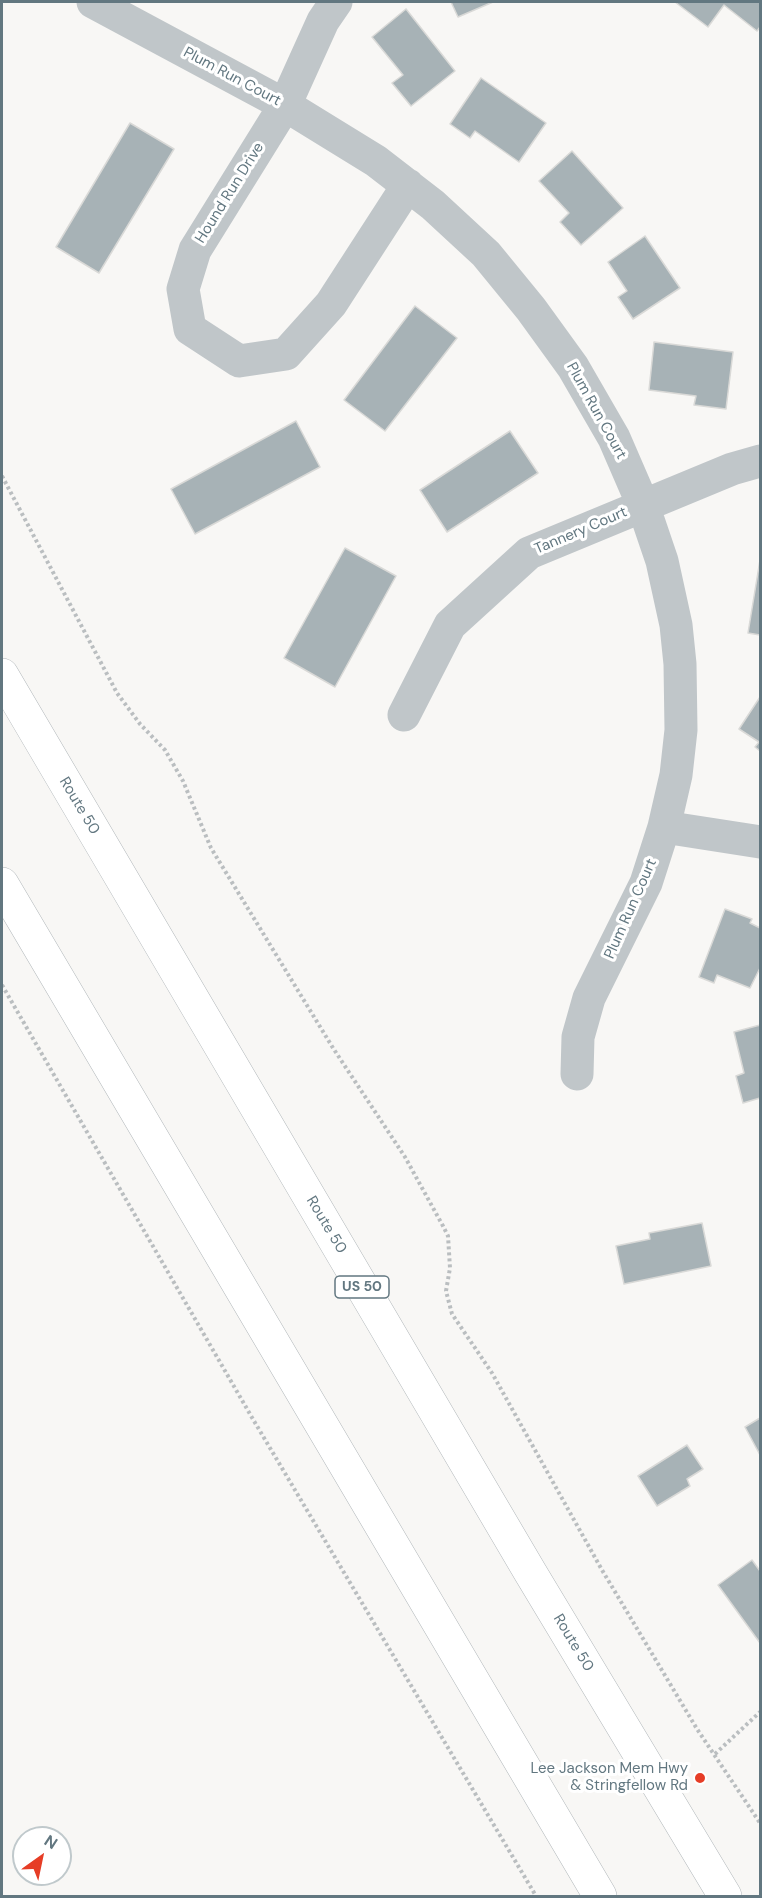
<!DOCTYPE html>
<html>
<head>
<meta charset="utf-8">
<style>
	body { margin:0 }
	#map { position:relative; width:762px; height:1898px; overflow:hidden; background:#f8f7f5; font-family:"DM Sans",sans-serif }
	canvas { display:block }
	.frame { position:absolute; inset:0; border:3px solid #627780; pointer-events:none }
	.north { position:absolute; left:12px; top:1826px; width:60px; height:60px; box-sizing:border-box; background:#fff; border:2px solid #c0c9cc; border-radius:50%; rotate:33deg; font-size:16px; font-weight:700; line-height:24px; text-align:center; color:#627780 }
	.north::after { content:''; display:block; margin:auto; width:21px; height:27px; background:#e63d26; clip-path:polygon(50% 0,100% 100%,50% 72%,0 100%) }
</style>
</head>
<body>
<div id="map">
<canvas width="762" height="1898"></canvas>
<div class="frame"></div>
<div class="north">N</div>
</div>
<script>
const ctx = document.querySelector('canvas').getContext('2d');
ctx.lineJoin = 'round';
function fill(path, color) {
  ctx.fillStyle = color;
  ctx.fill(path, 'evenodd');
}
function toPath(rows) {
  const path = new Path2D();
  for (const r of rows) {
    path.moveTo(r[0], r[1]);
    for (let i = 2; i < r.length; i += 2) path.lineTo(r[i], r[i + 1]);
  }
  return path;
}
function trace(path, color, width, dash) {
  ctx.strokeStyle = color;
  ctx.lineWidth = width;
  ctx.lineCap = dash ? 'butt' : 'round';
  ctx.setLineDash(dash || []);
  ctx.stroke(path);
}
function label(font, color, halo, rows, align = 'center') {
  ctx.font = font + ' "DM Sans",sans-serif';
  ctx.lineWidth = 6;
  ctx.setLineDash([]);
  ctx.textBaseline = 'middle';
  ctx.strokeStyle = halo;
  ctx.fillStyle = color;
  for (const [text, x, y, turn = 0] of rows) {
    ctx.save();
    ctx.translate(x, y);
    ctx.rotate((+turn || 0) * Math.PI / 180);
    ctx.textAlign = isNaN(turn) ? turn : align;
    if (halo) ctx.strokeText(text, 0, 0);
    ctx.fillText(text, 0, 0);
    ctx.restore();
  }
}
const building = toPath([
	[451,2,493,2,458,17,451,2],
	[675,2,760,2,760,27,757,31,724,5,708,27,675,2],
	[406,9,455,71,411,106,392,83,403,75,372,37,406,9],
	[481,78,546,123,519,162,475,131,470,138,450,124,481,78],
	[130,123,174,149,99,273,56,247,130,123],
	[572,151,623,208,581,245,560,222,569,213,539,181,572,151],
	[645,236,680,288,633,319,618,297,627,291,608,262,645,236],
	[415,306,457,338,385,431,344,400,415,306],
	[654,342,733,352,726,409,694,405,696,396,649,390,654,342],
	[296,421,320,467,195,534,171,489,296,421],
	[510,431,538,473,447,532,420,490,510,431],
	[345,548,396,576,335,687,284,658,345,548],
	[760,560,760,635,748,633,760,560],
	[760,697,760,751,755,747,759,742,739,729,760,697],
	[725,909,752,919,750,923,760,928,760,968,750,988,717,975,714,983,699,977,725,909],
	[760,1025,760,1098,743,1103,736,1076,744,1073,734,1032,760,1025],
	[702,1223,711,1266,624,1284,616,1246,650,1239,649,1233,702,1223],
	[760,1418,760,1455,745,1427,760,1418],
	[687,1445,703,1469,687,1479,690,1486,657,1506,638,1476,687,1445],
	[752,1560,760,1571,760,1643,718,1585,752,1560]
]);
fill(building, '#a7b2b6');
trace(building, '#d9d9d7', 1.5);
const highway = toPath([
	[2,675,530,1572,725,1896],
	[2,884,600,1896]
]);
trace(highway, '#b1b7ba', 34);
trace(toPath([
	[2,476,117,693,140,724,165,750,183,781,211,848,333,1048,405,1157,443,1226,448,1236,450,1268,446,1291,452,1314,492,1373,602,1570,697,1729,760,1823],
	[2,985,254,1421,536,1896],
	[715,1754,760,1712]
]), '#babec0', 4, [3, 3]);
trace(toPath([
	[93,2,285,105,376,161,433,205,486,254,531,309,573,367,614,438,643,505,662,561,676,625,680,664,681,730,676,775,664,827,646,883,589,998,578,1037,577,1074],
	[336,2,323,21,285,105,195,250,183,289,190,329,239,361,286,354,331,304,408,185],
	[404,715,450,625,529,553,732,469,760,461],
	[664,827,760,842]
]), '#c0c6c9', 33);
trace(highway, '#fff', 33);
for (const [x, y, r, color] of [
	[700,1778,6,"#e63d26"]
]) {
  const dot = new Path2D();
  dot.arc(x, y, r, 0, 2 * Math.PI);
  ctx.fillStyle = color;
  ctx.fill(dot);
  trace(dot, '#fff', 2);
}
for (const [x, y, w] of [
	[362,1287,54]
]) {
  const box = new Path2D();
  box.roundRect(x - w / 2, y - 11, w, 22, 4.5);
  ctx.fillStyle = '#fff';
  ctx.fill(box);
  trace(box, '#627780', 1.5);
}
label('bold 14px', '#627780', null, [
	["US 50",362,1287]
]);
label('15px', '#627780', '#fff', [
	["Plum Run Court",232,77,28],
	["Hound Run Drive",230,193,-58],
	["Plum Run Court",596,411,61],
	["Tannery Court",581,531,-23],
	["Route 50",79,806,59],
	["Plum Run Court",631,909,-66],
	["Route 50",326,1225,59],
	["Route 50",573,1643,59]
]);
label('15px', '#627780', '#fff', [
	["Lee Jackson Mem Hwy",688,1769],
	["& Stringfellow Rd",688,1786]
], 'right');
</script>
</body>
</html>
